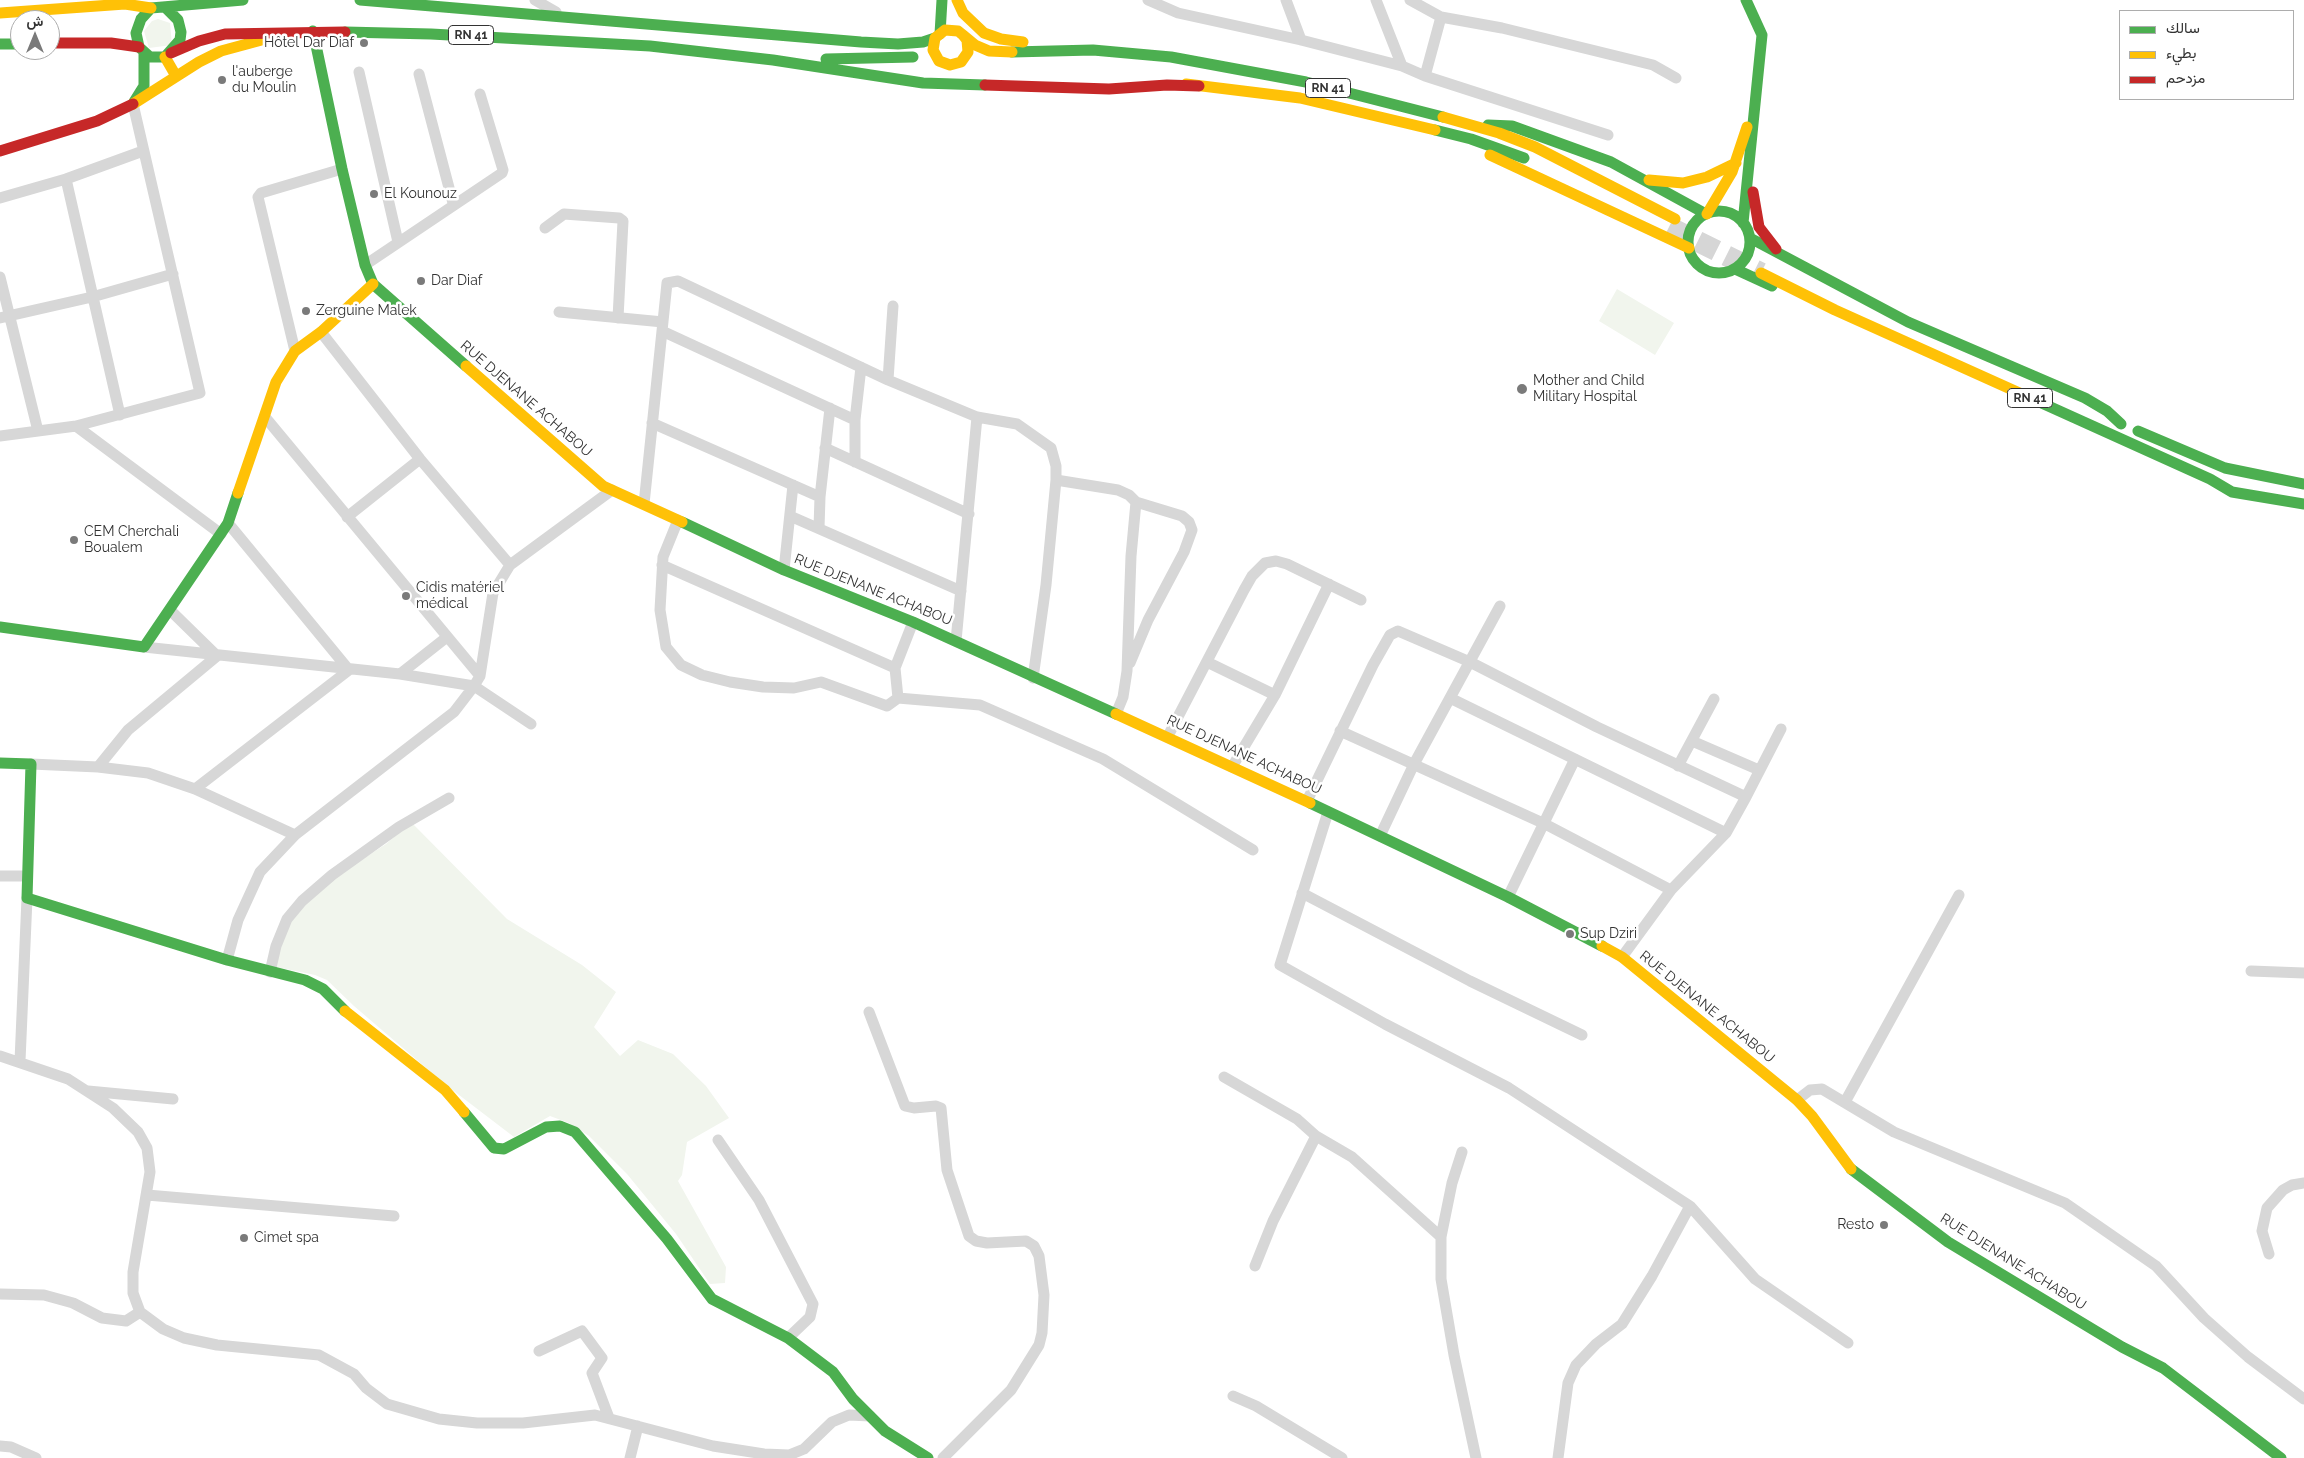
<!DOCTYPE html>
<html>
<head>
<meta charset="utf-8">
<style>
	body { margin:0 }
	#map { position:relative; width:2304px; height:1458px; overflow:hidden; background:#fff; font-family:Raleway,Vazirmatn,sans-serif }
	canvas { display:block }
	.legend { position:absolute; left:2119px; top:10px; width:175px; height:90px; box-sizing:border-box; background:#fff; border:1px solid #adadad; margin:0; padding:6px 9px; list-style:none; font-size:15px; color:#333 }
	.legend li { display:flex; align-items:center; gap:10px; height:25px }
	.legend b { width:25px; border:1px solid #adadad }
	.north { position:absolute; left:10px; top:10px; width:50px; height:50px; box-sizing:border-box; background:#fff; border:1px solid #adadad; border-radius:50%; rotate:0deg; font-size:14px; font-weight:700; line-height:20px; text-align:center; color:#333 }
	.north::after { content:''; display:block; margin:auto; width:18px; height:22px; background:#7a7a7a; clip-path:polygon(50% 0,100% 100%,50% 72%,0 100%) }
</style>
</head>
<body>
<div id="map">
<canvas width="2304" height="1458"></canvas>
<ul class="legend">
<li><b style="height:6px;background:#4caf50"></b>سالك</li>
<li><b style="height:6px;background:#ffc107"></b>بطيء</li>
<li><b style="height:6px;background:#c62828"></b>مزدحم</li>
</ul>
<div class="north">ش</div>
</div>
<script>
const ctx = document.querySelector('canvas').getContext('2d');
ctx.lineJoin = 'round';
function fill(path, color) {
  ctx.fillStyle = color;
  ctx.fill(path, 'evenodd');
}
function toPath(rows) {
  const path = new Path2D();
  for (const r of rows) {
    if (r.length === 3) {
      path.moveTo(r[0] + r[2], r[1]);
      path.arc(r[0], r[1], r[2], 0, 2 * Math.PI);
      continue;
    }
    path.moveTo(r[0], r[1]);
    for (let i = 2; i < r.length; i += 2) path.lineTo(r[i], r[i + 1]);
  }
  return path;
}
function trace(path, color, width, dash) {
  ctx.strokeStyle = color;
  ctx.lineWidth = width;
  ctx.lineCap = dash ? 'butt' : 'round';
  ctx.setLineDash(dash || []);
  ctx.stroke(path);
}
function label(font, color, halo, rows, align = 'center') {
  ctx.font = font + ' Raleway,sans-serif';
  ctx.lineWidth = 5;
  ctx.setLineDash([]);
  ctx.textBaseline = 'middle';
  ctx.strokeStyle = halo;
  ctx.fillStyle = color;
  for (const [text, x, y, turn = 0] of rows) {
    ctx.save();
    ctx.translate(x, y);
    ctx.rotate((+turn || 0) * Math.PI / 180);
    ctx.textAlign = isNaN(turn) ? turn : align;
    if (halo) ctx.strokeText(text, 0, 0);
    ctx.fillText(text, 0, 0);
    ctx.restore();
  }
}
fill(toPath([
	[158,19,170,23,172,45,149,48,144,31,152,21],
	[1617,289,1674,323,1655,355,1599,321],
	[411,822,507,919,582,965,616,992,594,1027,620,1056,638,1040,673,1054,706,1086,729,1118,687,1142,682,1175,678,1181,726,1267,725,1283,710,1284,676,1234,627,1174,589,1136,569,1123,550,1116,514,1137,446,1085,354,1006,327,980,315,975,276,967,282,932,300,908,343,872,386,844]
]), '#f1f5ed');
trace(toPath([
	[1669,227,1761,273]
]), '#d6d6d6', 21, [21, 11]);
trace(toPath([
	[535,0,556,12],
	[1148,0,1178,13,1301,40,1402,66,1425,76,1608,135],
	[1286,0,1301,40],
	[1376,0,1402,66],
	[1410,0,1441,17,1502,28,1653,65,1676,78],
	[359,72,398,242],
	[419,74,453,203],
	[1425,76,1441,17],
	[66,179,120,415],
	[0,198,66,179,143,151],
	[545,228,564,214,619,218,623,221,618,318],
	[365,265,502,173,503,170,480,94],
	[0,277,38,431],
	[559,312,663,322],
	[0,318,92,297,173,274],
	[662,331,855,420],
	[321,332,420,459,510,565],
	[295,351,258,197,261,193,342,169],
	[888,380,893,306],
	[265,417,480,676],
	[652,423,820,497],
	[76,426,221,534],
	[0,436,76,426,200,393,133,104],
	[825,448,969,514],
	[855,462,855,420,861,367],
	[644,504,667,283,678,281,888,380,977,417,1017,424,1051,448,1056,466,1056,480],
	[790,516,961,591],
	[347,517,420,459],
	[678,520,663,557,660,610,666,647,681,665,702,675,730,682,763,687,794,688,821,682,887,706,898,698,980,705,1103,759,1253,850],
	[819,528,820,497,830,408],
	[662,565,895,668],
	[784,570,793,485],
	[956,641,977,417],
	[144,647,400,674,474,686,531,724],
	[1207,662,1275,695],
	[1130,663,1148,620,1184,552,1192,530,1189,522,1182,516,1136,502],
	[400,674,447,637],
	[1033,678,1046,585,1056,480,1118,490,1129,495,1136,502,1131,556,1127,671,1123,697,1116,714],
	[898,698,895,668,913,622],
	[1452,699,1726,833],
	[1340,731,1545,824,1671,890],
	[1168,736,1244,590,1252,576,1265,563,1276,561,1287,564,1361,600],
	[1692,741,1759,770],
	[31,764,98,767,148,773,195,789,295,835],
	[1678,766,1714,699],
	[98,767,128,730,217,656,170,610],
	[1232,767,1275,695,1329,584],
	[195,789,349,670,228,523],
	[1746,797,1781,729],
	[1307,801,1373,665,1390,635,1398,631,1470,662,1597,727,1746,797,1726,833,1671,890,1622,957],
	[1328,812,1280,965,1385,1024,1509,1088,1690,1206,1755,1279,1848,1343],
	[1380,836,1414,764,1500,606],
	[0,876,27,876],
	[1302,893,1470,981,1582,1035],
	[1508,897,1575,759],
	[227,960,238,920,260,872,295,835,454,712,474,686,480,676,493,593,510,565,612,490],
	[2251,971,2304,973],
	[270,972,276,946,287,919,302,901,332,875,399,827,449,798],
	[869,1012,905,1106,914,1108,936,1106,941,1108,947,1170,969,1236,976,1241,987,1243,1026,1241,1034,1246,1039,1256,1044,1295,1042,1333,1039,1345,1011,1390,943,1458],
	[0,1056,68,1079,113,1108,138,1132,147,1148,150,1172,133,1272,133,1293,140,1312,163,1329,184,1338,217,1345,319,1355,354,1374,366,1388,387,1404,439,1419,477,1423,523,1423,595,1415,713,1446,764,1454,789,1455,804,1449,832,1422,849,1415,870,1416],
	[20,1061,27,898],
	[1224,1077,1297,1119,1316,1136,1352,1157,1441,1237],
	[88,1091,173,1099],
	[1797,1100,1810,1090,1822,1089,1894,1132,2065,1203,2156,1266,2204,1318,2248,1357,2304,1399],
	[1845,1102,1959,895],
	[718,1140,759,1200,813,1304,810,1317,788,1338],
	[1462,1152,1452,1183,1441,1237,1441,1279,1454,1355,1476,1458],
	[147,1195,394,1216],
	[2269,1254,2262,1231,2267,1208,2283,1190,2292,1185,2304,1183],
	[1255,1266,1273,1221,1316,1136],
	[0,1294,44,1295,73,1303,102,1318,126,1321,140,1312],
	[539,1351,582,1331,602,1358,592,1373,609,1418],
	[1233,1396,1256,1406,1342,1458],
	[0,1446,11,1447,36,1458],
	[630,1458,638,1426],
	[1558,1458,1568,1383,1576,1365,1596,1344,1622,1324,1652,1276,1690,1206]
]), '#d7d7d7', 11);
trace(toPath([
	[360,0,861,42,898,44,923,42,935,38],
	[165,7,178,20,181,32,180,40,165,57,150,57,139,47,136,33,141,19,151,8,243,0],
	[313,31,342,169,365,265,373,284,466,366],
	[345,32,431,34,650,46,773,60,923,83,985,85],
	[940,34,942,0],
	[0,44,20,44],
	[1012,52,1093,50,1171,57,1306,82,1443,117],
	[826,59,913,57],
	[134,102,144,86,144,53],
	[1488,125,1512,126,1611,162,1706,214],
	[1435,130,1471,139,1524,158],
	[1719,242,31],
	[1743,223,1762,35,1746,0],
	[1750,238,1908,322,2085,398,2107,411,2121,424],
	[1735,269,1772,286],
	[2035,400,2210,479,2232,492,2304,504],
	[2138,431,2225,468,2304,484],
	[682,522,784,570,913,622,1116,714],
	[0,627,144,647,228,523,238,493],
	[0,763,31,764,27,898,227,960,305,980,323,989,345,1011],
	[1310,803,1508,897,1602,946],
	[464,1112,494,1148,504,1149,546,1127,560,1126,575,1132,667,1239,712,1299,788,1338,833,1372,853,1399,885,1431,928,1458],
	[1851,1169,1948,1242,2122,1347,2163,1368,2281,1458]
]), '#4caf50', 11);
trace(toPath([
	[957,0,963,13,984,33,1001,39,1023,42],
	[0,13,125,4,151,8],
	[963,35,967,40,968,52,961,62,950,65,939,61,933,50,935,38,945,30,958,31,963,35,975,45,989,51,1012,52],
	[165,57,176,76],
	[1186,84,1300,98,1435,130],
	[133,104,199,62,221,51,269,38],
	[1443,117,1499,133,1535,147,1675,219],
	[1490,155,1689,248],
	[1649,180,1683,183,1707,177,1736,163],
	[1707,214,1732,172,1747,127],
	[1761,273,1835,310,2035,400],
	[466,366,603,486,682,522],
	[238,493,276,382,295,351,321,332,373,284],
	[1116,714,1310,803],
	[1602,946,1622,957,1797,1100,1812,1116,1851,1169],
	[345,1011,445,1090,464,1112]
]), '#ffc107', 11);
trace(toPath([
	[50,43,111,43,139,47],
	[171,53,199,41,225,34,345,32],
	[985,85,1109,89,1167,85,1199,86],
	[0,151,97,121,133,104],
	[1753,192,1759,227,1776,249]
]), '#c62828', 11);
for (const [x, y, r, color] of [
	[364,43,5,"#7a7a7a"],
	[222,80,5,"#7a7a7a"],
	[374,194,5,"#7a7a7a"],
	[421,281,5,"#7a7a7a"],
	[306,311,5,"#7a7a7a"],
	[1522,389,6,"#7a7a7a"],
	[74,540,5,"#7a7a7a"],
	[406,596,5,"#7a7a7a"],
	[1570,934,5,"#7a7a7a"],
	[1884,1225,5,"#7a7a7a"],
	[244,1238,5,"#7a7a7a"]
]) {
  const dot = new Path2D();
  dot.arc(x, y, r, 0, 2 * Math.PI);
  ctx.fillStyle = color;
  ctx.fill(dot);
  trace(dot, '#fff', 2);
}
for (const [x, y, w] of [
	[471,35,45],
	[1328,88,45],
	[2030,398,45]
]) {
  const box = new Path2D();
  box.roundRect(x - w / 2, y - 9.5, w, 19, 4);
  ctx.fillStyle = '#fff';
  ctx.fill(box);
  trace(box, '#333', 1);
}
label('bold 12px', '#333', null, [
	["RN 41",471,35],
	["RN 41",1328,88],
	["RN 41",2030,398]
]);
label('14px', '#333', '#fff', [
	["Hôtel Dar Diaf",354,43,"right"],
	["l'auberge",232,72],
	["du Moulin",232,88],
	["El Kounouz",384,194],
	["Dar Diaf",431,281],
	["Zerguine Malek",316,311],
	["Mother and Child",1533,381],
	["Military Hospital",1533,397],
	["CEM Cherchali",84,532],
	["Boualem",84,548],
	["Cidis matériel",416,588],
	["médical",416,604],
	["Sup Dziri",1580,934],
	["Resto",1874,1225,"right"],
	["Cimet spa",254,1238]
], 'left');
label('14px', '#333', '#fff', [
	["RUE DJENANE ACHABOU",526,399,41],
	["RUE DJENANE ACHABOU",873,590,22],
	["RUE DJENANE ACHABOU",1244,755,25],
	["RUE DJENANE ACHABOU",1707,1007,39],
	["RUE DJENANE ACHABOU",2013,1262,32]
]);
</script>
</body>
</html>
